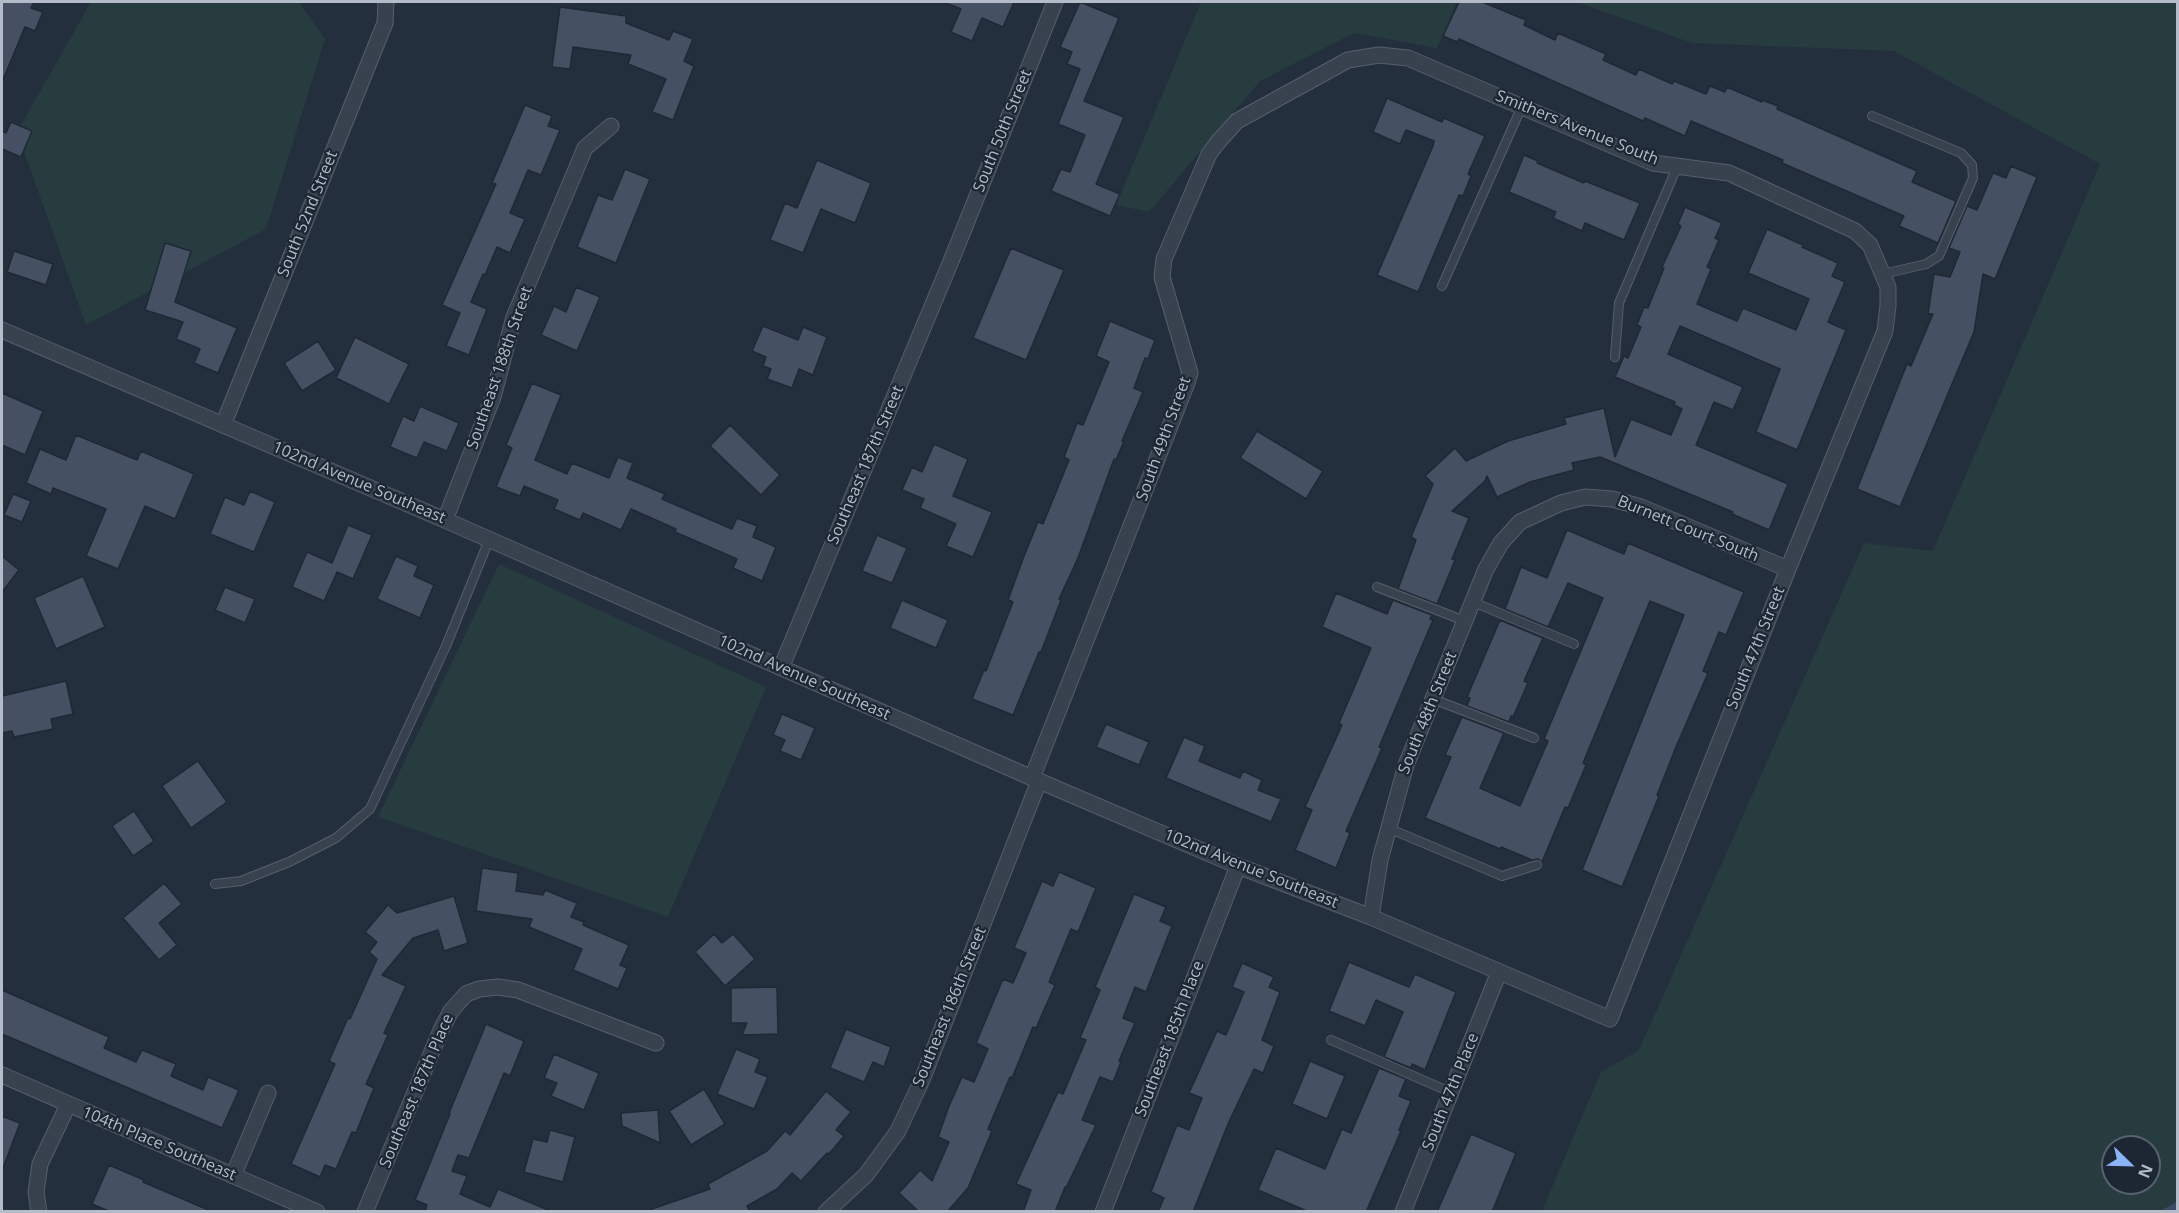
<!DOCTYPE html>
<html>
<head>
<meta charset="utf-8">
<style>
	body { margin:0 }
	#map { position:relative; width:2179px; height:1213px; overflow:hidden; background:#242f3e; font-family:"Open Sans",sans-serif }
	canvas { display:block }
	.frame { position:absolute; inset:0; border:3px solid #b4bcc9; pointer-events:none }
	.north { position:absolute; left:2101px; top:1135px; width:60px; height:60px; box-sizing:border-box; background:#1d2633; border:2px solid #59626f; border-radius:50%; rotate:113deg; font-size:16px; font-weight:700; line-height:24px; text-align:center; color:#b4bcc9 }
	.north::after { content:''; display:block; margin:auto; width:21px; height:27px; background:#8ab4f8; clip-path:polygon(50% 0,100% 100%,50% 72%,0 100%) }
</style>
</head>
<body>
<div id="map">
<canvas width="2179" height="1213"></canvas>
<div class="frame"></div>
<div class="north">N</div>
</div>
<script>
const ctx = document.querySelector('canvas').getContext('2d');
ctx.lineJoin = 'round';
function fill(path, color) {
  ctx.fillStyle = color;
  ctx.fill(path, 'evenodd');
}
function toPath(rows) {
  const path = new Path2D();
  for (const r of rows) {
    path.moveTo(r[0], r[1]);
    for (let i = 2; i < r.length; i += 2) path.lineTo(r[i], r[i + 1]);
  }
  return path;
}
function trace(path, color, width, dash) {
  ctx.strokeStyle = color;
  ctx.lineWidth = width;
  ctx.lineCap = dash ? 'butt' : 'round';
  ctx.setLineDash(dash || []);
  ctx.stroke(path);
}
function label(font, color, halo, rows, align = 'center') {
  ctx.font = font + ' "Open Sans",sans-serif';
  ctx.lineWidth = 4.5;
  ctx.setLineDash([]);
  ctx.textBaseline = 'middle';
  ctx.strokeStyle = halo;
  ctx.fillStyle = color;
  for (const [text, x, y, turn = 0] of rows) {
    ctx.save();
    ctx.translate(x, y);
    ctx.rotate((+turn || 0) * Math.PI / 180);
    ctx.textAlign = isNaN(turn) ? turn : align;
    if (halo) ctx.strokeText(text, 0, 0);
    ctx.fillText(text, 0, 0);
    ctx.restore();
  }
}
fill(toPath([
	[91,2,299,2,325,39,266,229,86,325,17,132],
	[1201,2,1457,2,1437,48,1354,33,1260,81,1149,212,1116,205],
	[1577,2,2177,2,2177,1211,1542,1211,1601,1072,1639,1050,1864,543,1933,551,2100,164,1894,51,1692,43],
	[2113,1147,2149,1147,2149,1183,2113,1183],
	[499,564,766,687,668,917,378,817]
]), '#263c3f');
trace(toPath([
	[2165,1212,2178,1205]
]), '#394c67', 6);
const building = toPath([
	[2,2,34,2,31,8,43,12,35,31,25,27,2,82,2,2],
	[943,2,1014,2,1003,27,982,18,972,41,951,32,961,9,943,2],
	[1080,2,1119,18,1084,101,1124,117,1096,184,1120,194,1110,216,1051,191,1061,169,1070,172,1085,135,1058,124,1080,69,1067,64,1072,52,1060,47,1080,2],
	[1459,2,1482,2,1526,20,1524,25,1555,40,1558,33,1606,54,1603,60,1636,75,1639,69,1672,84,1674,81,1706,94,1710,86,1725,92,1727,87,1762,102,1762,100,1778,106,1777,109,1917,171,1912,182,1956,201,1938,243,1899,226,1904,216,1782,163,1783,160,1691,121,1685,136,1645,118,1643,121,1459,39,1457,42,1443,36,1459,2],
	[560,7,626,16,626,23,669,40,673,31,693,39,684,61,694,66,673,120,652,112,666,79,628,64,631,55,573,47,570,69,552,67,560,7],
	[1387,98,1442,122,1444,118,1485,136,1468,174,1471,176,1463,196,1459,195,1418,292,1377,275,1433,146,1434,141,1406,130,1400,144,1373,132,1387,98],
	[525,105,552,116,548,126,560,130,541,175,528,170,510,213,525,219,510,253,497,247,485,275,483,274,471,302,487,309,469,355,446,346,460,313,442,305,496,184,492,183,525,105],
	[11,122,32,131,21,157,2,149,2,131,6,133,11,122],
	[1524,155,1538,161,1537,163,1584,183,1585,181,1640,203,1624,240,1585,223,1582,231,1553,218,1556,212,1509,192,1524,155],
	[817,160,871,183,855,223,821,209,803,253,770,240,785,203,797,208,817,160],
	[2011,166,2037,177,1995,279,1983,274,1974,332,1900,507,1857,489,1907,364,1911,366,1933,314,1928,314,1934,274,1950,277,1960,252,1949,248,1967,206,1977,210,1993,173,2006,178,2011,166],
	[625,169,650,179,616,263,577,247,598,195,612,200,625,169],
	[1685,207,1722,223,1715,238,1719,240,1707,267,1711,269,1697,304,1737,321,1743,308,1796,330,1809,299,1748,273,1767,229,1803,245,1802,247,1838,263,1832,276,1845,282,1828,322,1846,330,1797,450,1756,432,1780,369,1680,326,1668,354,1743,387,1733,410,1714,402,1696,445,1788,484,1769,530,1732,514,1733,512,1600,457,1572,463,1574,470,1530,482,1497,497,1487,476,1485,481,1452,511,1469,518,1452,559,1455,560,1437,604,1398,589,1416,540,1411,537,1433,484,1425,476,1455,448,1466,461,1508,441,1566,424,1564,418,1604,408,1615,457,1631,419,1671,435,1682,409,1674,405,1675,402,1615,377,1624,356,1628,358,1641,327,1637,325,1644,307,1648,308,1664,268,1662,267,1681,226,1678,224,1685,207],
	[165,243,191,251,175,302,237,328,218,373,194,363,200,349,176,339,183,322,145,310,165,243],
	[1011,248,1064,270,1026,360,973,338,1011,248],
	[14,251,53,264,46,285,7,272,14,251],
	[576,287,600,297,577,351,541,335,554,306,566,312,576,287],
	[1110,321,1155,340,1148,359,1145,358,1134,388,1143,392,1122,441,1124,441,1116,460,1114,459,1078,558,1059,599,1061,600,1041,652,1039,652,1013,715,972,699,984,670,986,671,1013,602,1008,600,1024,556,1038,522,1043,524,1069,460,1064,457,1077,423,1083,425,1109,362,1096,356,1110,321],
	[763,326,798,340,803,327,827,337,813,375,799,369,792,388,767,379,771,369,763,366,766,357,752,351,763,326],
	[355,337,409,364,389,404,336,378,355,337],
	[318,341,336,370,302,391,284,363,318,341],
	[532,383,561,395,535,460,567,474,572,463,609,478,618,457,633,463,627,478,665,494,662,499,732,529,737,518,757,526,753,537,776,547,762,581,733,568,737,559,675,532,676,529,631,509,621,530,583,513,580,520,554,509,558,500,524,486,520,496,496,487,512,448,506,445,532,383],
	[2,393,43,411,25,455,2,445,2,393],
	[420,406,459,423,447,451,424,442,417,458,390,447,403,416,414,421,420,406],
	[730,425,780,475,761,495,710,446,730,425],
	[1257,431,1323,471,1306,499,1240,458,1257,431],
	[76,435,137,460,141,451,194,474,175,519,145,506,118,569,86,556,106,509,53,488,51,494,26,483,40,449,66,460,76,435],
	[934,444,968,459,953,496,992,512,973,557,946,546,956,524,920,508,924,499,902,490,912,467,922,472,934,444],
	[250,491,275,502,254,552,210,534,225,497,244,505,250,491],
	[13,494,31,501,22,522,4,515,13,494],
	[348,525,372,535,353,579,337,572,324,601,292,587,307,552,332,563,348,525],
	[1567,530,1624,554,1628,543,1744,592,1726,635,1719,632,1703,671,1708,673,1676,747,1657,795,1659,796,1622,887,1582,870,1684,615,1650,601,1583,763,1586,765,1568,808,1565,807,1542,862,1538,859,1532,860,1501,847,1500,849,1425,818,1451,757,1445,755,1462,717,1504,733,1480,788,1520,806,1548,741,1544,739,1603,598,1568,583,1548,627,1505,609,1521,567,1547,578,1567,530],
	[877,535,907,548,892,583,862,571,877,535],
	[2,556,19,570,2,592,2,556],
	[396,556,418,566,414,576,434,585,420,618,377,599,396,556],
	[83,576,105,627,56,649,34,598,83,576],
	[225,587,255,599,245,623,215,610,225,587],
	[1336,593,1387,614,1393,600,1432,615,1430,619,1433,620,1379,747,1382,748,1346,831,1350,833,1336,868,1295,850,1312,810,1305,807,1342,725,1339,723,1371,648,1322,627,1336,593],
	[902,600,948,620,936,648,890,628,902,600],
	[1500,620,1543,638,1524,681,1528,683,1513,717,1511,716,1509,722,1467,706,1470,698,1467,697,1500,620],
	[66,681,73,714,51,719,53,729,14,737,12,731,2,733,2,696,66,681],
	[782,714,815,728,801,760,780,751,785,740,773,735,782,714],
	[1106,724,1149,742,1139,765,1096,747,1106,724],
	[1184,737,1205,746,1199,761,1240,778,1243,771,1262,780,1258,790,1281,799,1271,822,1166,778,1184,737],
	[198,761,227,802,191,828,162,786,198,761],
	[134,811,154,841,133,856,112,826,134,811],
	[482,868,518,873,516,891,543,895,545,890,577,903,571,917,584,922,583,925,629,945,620,965,627,968,618,989,573,970,582,949,529,927,532,919,476,911,482,868],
	[1059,872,1096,888,1078,932,1071,929,1049,982,1055,985,1036,1028,1033,1027,1012,1078,1010,1077,988,1129,992,1131,968,1188,947,1212,919,1212,899,1193,920,1170,932,1181,949,1142,938,1137,949,1106,962,1077,974,1082,988,1049,976,1043,1003,979,1013,983,1026,953,1014,948,1042,881,1053,886,1059,872],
	[164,883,182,904,159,923,177,945,159,960,123,918,164,883],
	[1134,894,1166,907,1160,921,1172,926,1146,992,1135,987,1123,1018,1135,1023,1119,1061,1121,1062,1113,1082,1100,1077,1082,1120,1096,1125,1066,1188,1065,1187,1055,1212,1023,1212,1031,1190,1016,1184,1058,1092,1063,1094,1086,1040,1080,1038,1100,990,1095,987,1134,894],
	[454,896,468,943,444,951,438,930,413,938,382,975,406,986,384,1033,388,1035,366,1084,374,1088,356,1133,352,1132,336,1169,325,1165,320,1177,291,1164,335,1064,329,1061,348,1018,350,1019,377,959,369,952,377,942,365,932,388,905,397,913,454,896],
	[714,934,722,943,733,934,755,959,725,986,695,952,714,934],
	[1349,962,1409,987,1415,974,1456,992,1425,1070,1412,1064,1411,1068,1384,1057,1403,1012,1376,1000,1365,1026,1329,1011,1349,962],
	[1242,963,1274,977,1269,987,1280,992,1262,1040,1274,1046,1263,1073,1254,1069,1228,1124,1193,1212,1158,1212,1164,1198,1151,1192,1177,1125,1189,1130,1202,1098,1189,1093,1217,1031,1226,1035,1244,992,1232,987,1242,963],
	[777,987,778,1034,742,1035,747,1023,731,1023,731,988,777,987],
	[2,990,109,1037,104,1048,136,1062,142,1050,176,1064,171,1076,203,1090,208,1077,239,1090,222,1128,2,1034,2,990],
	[486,1024,524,1041,510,1076,504,1073,469,1158,458,1155,452,1171,467,1176,460,1194,490,1207,498,1189,553,1212,425,1212,427,1205,415,1200,450,1114,449,1113,486,1024],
	[846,1029,891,1047,884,1067,873,1062,864,1082,830,1068,846,1029],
	[736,1049,760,1059,755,1072,768,1077,754,1109,717,1094,736,1049],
	[554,1054,599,1073,584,1110,551,1096,557,1083,544,1078,554,1054],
	[1310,1061,1345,1076,1327,1119,1292,1104,1310,1061],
	[1379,1068,1406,1079,1399,1096,1411,1101,1399,1130,1401,1131,1366,1212,1309,1212,1258,1190,1276,1148,1325,1169,1342,1129,1351,1133,1379,1068],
	[704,1089,725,1124,691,1145,669,1111,704,1089],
	[826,1091,851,1112,836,1130,844,1136,829,1154,827,1153,801,1181,792,1173,777,1189,747,1206,750,1212,653,1212,652,1209,710,1189,708,1184,767,1151,785,1131,790,1135,826,1091],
	[658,1110,660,1143,622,1126,621,1113,658,1110],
	[2,1116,20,1123,3,1168,2,1168,2,1116],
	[550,1130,575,1137,563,1182,524,1172,533,1139,547,1142,550,1130],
	[1471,1134,1516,1153,1492,1212,1437,1212,1471,1134],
	[109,1165,144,1180,143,1182,213,1212,111,1212,92,1204,109,1165]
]);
fill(building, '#455162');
trace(building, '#1f2835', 1.5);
const service = toPath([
	[1872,116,1961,153,1972,165,1973,178,1939,256,1926,264,1883,274],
	[1442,286,1522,106],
	[1615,357,1619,303,1677,167],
	[1377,587,1465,621],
	[1473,602,1574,644],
	[1433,699,1534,738],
	[1388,828,1502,876,1537,865],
	[215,884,241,881,289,862,336,838,370,809,446,646,489,540],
	[1331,1040,1450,1092]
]);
const minor = toPath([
	[2,330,445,520,1039,781,1238,866,1371,917,1610,1019,1788,569,1885,331,1888,306,1888,287,1870,245,1855,231,1729,173,1653,163,1408,58,1379,55,1348,60,1237,121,1218,142,1209,154,1164,259,1162,277,1190,373,1187,383,1032,778],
	[223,425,385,23,386,2],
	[445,520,493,397,514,317,585,148,611,126],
	[781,668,951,261,1055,2],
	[1371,917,1380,860,1406,765,1486,569,1501,543,1520,522,1561,503,1585,497,1612,499,1641,507,1788,569],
	[2,1075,317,1212],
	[233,1176,268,1093],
	[39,1212,36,1192,40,1164,68,1105],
	[365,1212,441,1030,451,1011,466,994,479,989,498,987,518,990,656,1043],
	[826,1212,866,1175,898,1131,922,1080,1039,781],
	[1103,1212,1238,866],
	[1403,1212,1499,972]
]);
trace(service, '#565f6c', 10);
trace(minor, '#565f6c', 17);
trace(service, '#38414e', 8);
trace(minor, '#38414e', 15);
label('16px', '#b4bcc9', '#1d2633', [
	["Smithers Avenue South",1577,128,22],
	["South 50th Street",1003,131,-68],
	["South 52nd Street",308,214,-68],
	["Southeast 188th Street",500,368,-71],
	["South 49th Street",1164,439,-70],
	["Southeast 187th Street",866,465,-67],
	["102nd Avenue Southeast",359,483,23],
	["Burnett Court South",1688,529,22],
	["South 47th Street",1756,648,-68],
	["102nd Avenue Southeast",804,678,24],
	["South 48th Street",1428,713,-68],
	["102nd Avenue Southeast",1251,869,22],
	["Southeast 186th Street",950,1007,-68],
	["Southeast 185th Place",1170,1039,-69],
	["Southeast 187th Place",417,1091,-67],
	["South 47th Place",1451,1092,-68],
	["104th Place Southeast",159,1144,23]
]);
</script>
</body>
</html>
